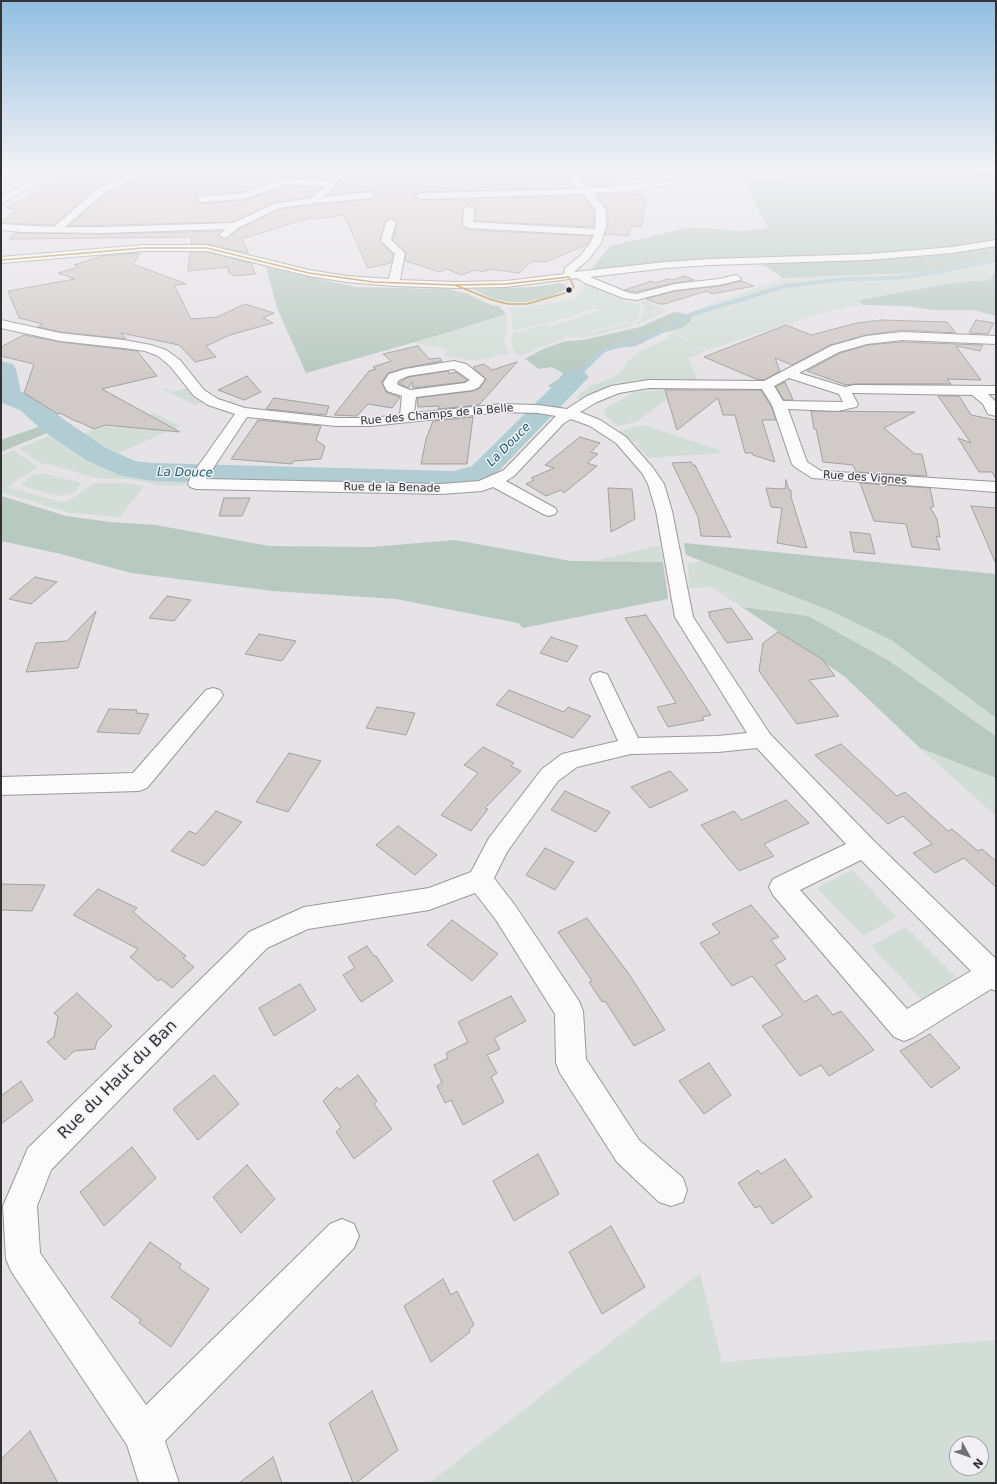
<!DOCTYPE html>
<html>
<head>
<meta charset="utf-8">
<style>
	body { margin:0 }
	#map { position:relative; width:997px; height:1484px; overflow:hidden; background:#e5e3e6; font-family:"DejaVu Sans",sans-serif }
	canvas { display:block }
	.frame { position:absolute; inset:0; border:2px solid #333234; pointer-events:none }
	.north { position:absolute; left:949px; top:1436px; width:40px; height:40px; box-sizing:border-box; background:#f2f0f5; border:1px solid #a6a4a8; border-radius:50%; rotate:130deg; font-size:11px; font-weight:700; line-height:16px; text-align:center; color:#333234 }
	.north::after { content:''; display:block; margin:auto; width:14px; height:18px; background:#717072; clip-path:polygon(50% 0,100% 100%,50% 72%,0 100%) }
</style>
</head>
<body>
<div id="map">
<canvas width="997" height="1484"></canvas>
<div class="frame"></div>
<div class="north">N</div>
</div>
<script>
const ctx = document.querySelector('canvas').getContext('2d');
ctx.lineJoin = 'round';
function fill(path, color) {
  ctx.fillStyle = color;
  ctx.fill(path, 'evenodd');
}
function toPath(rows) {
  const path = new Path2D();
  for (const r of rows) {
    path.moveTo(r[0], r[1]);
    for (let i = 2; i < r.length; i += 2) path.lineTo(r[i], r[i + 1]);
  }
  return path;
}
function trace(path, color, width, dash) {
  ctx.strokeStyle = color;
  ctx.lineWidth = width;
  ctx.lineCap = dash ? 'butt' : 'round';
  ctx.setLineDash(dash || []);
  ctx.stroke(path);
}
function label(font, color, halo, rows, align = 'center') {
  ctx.font = font + ' "DejaVu Sans",sans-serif';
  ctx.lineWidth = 3;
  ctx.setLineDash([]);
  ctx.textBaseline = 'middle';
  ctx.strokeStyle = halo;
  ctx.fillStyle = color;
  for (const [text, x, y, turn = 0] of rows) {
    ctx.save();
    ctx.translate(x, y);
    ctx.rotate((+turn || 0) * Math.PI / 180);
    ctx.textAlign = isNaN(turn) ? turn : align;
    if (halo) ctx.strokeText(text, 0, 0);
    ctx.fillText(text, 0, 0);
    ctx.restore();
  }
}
fill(toPath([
	[743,171,844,171,837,172,834,176,827,178,807,177,744,180,736,172],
	[996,258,996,268,990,280,952,283,859,300,863,305,831,310,707,350,657,324,783,278,930,272],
	[584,284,637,305,640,304,641,305,639,317,629,327,583,338,576,338,627,322,626,321,572,338,549,327,601,310,596,308,545,324,543,323,513,331,511,311,508,308,528,307,549,303,552,304,574,298,583,289],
	[641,299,668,311,634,326,642,317,644,306,640,301],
	[506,314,507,331,504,341,509,353,476,361,457,357,445,357,447,349,414,343],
	[544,325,567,336,563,339,538,348,521,356,514,352,511,343,513,333],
	[672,333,707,351,688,358,697,380,650,380,630,383,608,388,580,400,576,397,590,386,612,378,623,370,627,362,640,351,667,339],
	[167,388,172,392,188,388,203,402,195,405,163,389],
	[665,390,668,399,636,422,618,426,606,416,603,410,634,392],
	[154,413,180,426,114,455,83,434,104,426,120,428],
	[644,425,720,450,720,453,649,458,636,445,640,444,637,442,633,442,618,431],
	[59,432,93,454,127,470,151,473,190,475,185,484,179,486,155,485,146,482,127,479,96,478,45,463,42,465,19,448],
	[13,450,38,467,7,487,65,503,95,483,123,483,144,486,120,517,70,513,1,492,1,455],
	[43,473,81,483,77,488,78,489,73,493,60,496,22,486,22,484,27,481,25,480,31,476],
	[660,545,663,562,595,561],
	[701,561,829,610,891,640,996,718,996,736,888,660,808,616,741,607,711,587,689,588,688,564],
	[920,748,996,778,996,816],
	[852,870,897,917,863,936,817,888],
	[906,927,958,979,923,1001,871,946],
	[700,1273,722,1362,996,1340,996,1483,429,1483],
	[957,1444,981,1444,981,1468,957,1468]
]), '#d3ddd8');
fill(toPath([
	[844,171,996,172,996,258,930,272,783,278,760,263,591,270,610,246,691,227,741,231,768,228,744,180,807,177,827,178,834,176,836,172],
	[266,267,356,287,448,289,468,294,491,305,499,306,506,314,436,336,306,373,277,308],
	[996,268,996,316,974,310,933,310,906,306,863,305,859,300,952,283,990,280],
	[560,283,565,285,567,289,548,297,525,302,510,302,493,299,473,289,534,287],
	[674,312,682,313,692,317,690,322,681,328,662,333,636,346,601,350,559,391,548,386,560,378,563,373,552,367,539,369,525,359,543,349,566,341,583,340,640,327],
	[46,424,54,430,1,452,1,440],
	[1,496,66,516,110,522,156,525,269,546,371,547,455,540,571,561,663,562,668,599,523,628,518,623,396,599,273,591,131,573,61,554,1,541],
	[684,543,996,574,996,718,891,640,829,610,686,555],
	[742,607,808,616,888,660,996,736,996,778,920,748,844,676]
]), '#b8c9c1');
trace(toPath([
	[935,273,996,260]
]), '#b2ccd4', 3);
trace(toPath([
	[576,377,604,350,654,335,693,314,785,286,847,279,896,278,940,272]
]), '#b2ccd4', 4);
fill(toPath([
	[1,361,13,364,16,369,21,392,38,398,63,419,106,448,135,461,152,463,454,471,472,466,567,372,576,369,585,372,589,377,492,478,455,489,152,481,119,475,86,460,43,431,20,410,2,403,1,361]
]), '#b2ccd4');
const building = toPath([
	[71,171,124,171,118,175,126,175,98,187,53,225,1,223,18,209,5,208,71,171],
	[202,171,298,171,333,174,327,179,286,177,243,192,197,196,196,199,201,204,244,200,287,186,321,187,311,197,273,203,233,222,69,226,106,193,145,175,198,175,202,171],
	[398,171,505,172,505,176,533,175,533,178,569,178,575,188,420,192,414,196,420,200,582,196,594,210,594,227,475,221,476,209,470,205,462,209,462,225,468,230,592,236,588,244,546,262,532,261,519,273,490,269,483,272,475,270,462,275,446,269,440,272,405,261,406,252,393,240,397,222,392,218,385,222,380,241,393,254,391,263,368,268,344,215,315,219,313,217,245,238,242,237,248,253,207,244,191,244,192,237,9,239,15,233,103,234,221,231,218,235,224,239,239,229,279,209,372,199,376,195,371,191,327,195,345,175,349,175,352,172,396,173,398,171],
	[587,176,613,176,617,185,589,186,581,177,587,176],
	[620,193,642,194,646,202,641,227,631,226,628,236,609,234,605,236,608,226,608,210,596,194,620,193],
	[190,252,207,252,251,263,255,274,233,276,233,273,229,274,228,267,188,271,190,252],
	[140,253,133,264,186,284,174,285,191,319,217,317,245,304,274,313,263,318,273,323,230,335,206,346,216,357,195,362,179,345,121,333,126,339,60,332,38,327,43,324,19,318,8,291,75,279,58,273,79,267,74,265,102,256,140,253],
	[685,276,694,280,675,283,636,292,624,290,652,281,655,283,668,279,672,280,685,276],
	[741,281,754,286,712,294,707,291,664,304,659,304,646,299,675,291,719,286,741,281],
	[881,320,947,322,956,333,902,330,866,335,830,345,792,365,775,358,780,371,764,380,756,379,704,357,786,325,811,335,857,323,881,320],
	[976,320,994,323,988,334,969,333,976,320],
	[24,335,60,342,137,351,157,376,102,389,180,432,105,425,94,429,77,421,75,421,60,413,58,414,24,393,34,364,1,356,1,347,24,335],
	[902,342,983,345,980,351,956,346,981,380,947,379,951,384,854,384,846,385,807,371,840,353,867,345,902,342],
	[418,346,429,359,440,358,442,361,405,368,388,373,382,382,386,392,400,397,392,408,368,404,357,416,334,415,369,371,376,369,373,367,391,361,383,354,418,346],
	[517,362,479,405,438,409,439,406,418,407,417,398,473,391,480,388,486,379,473,367,484,364,492,370,517,362],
	[448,371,449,374,456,372,467,380,464,382,413,388,412,382,408,388,399,383,408,377,448,371],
	[247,376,261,392,244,400,218,390,247,376],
	[785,382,790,393,793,400,784,400,776,387,785,382],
	[665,390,761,390,771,406,776,420,762,420,775,462,753,455,752,453,745,453,735,415,723,415,718,398,677,430,665,390],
	[938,396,959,396,971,415,996,420,996,479,992,472,979,472,958,438,971,443,938,396],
	[274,398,329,406,326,415,266,409,274,398],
	[811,411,915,412,884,428,915,454,922,454,927,476,856,472,853,465,823,462,816,429,814,429,811,411],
	[473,417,467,464,421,464,426,439,433,421,473,417],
	[258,420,321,426,316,440,325,446,321,459,294,461,292,464,231,459,258,420],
	[580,437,600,443,591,452,598,454,587,463,597,466,564,493,561,490,546,496,526,484,534,480,531,478,554,468,545,465,580,437],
	[691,462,693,465,695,465,731,537,701,536,698,517,672,463,691,462],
	[786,480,789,490,791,490,791,497,807,548,777,543,782,508,771,507,766,488,785,489,786,480],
	[860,483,930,488,934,507,930,507,937,519,940,537,936,536,940,550,912,547,906,524,874,521,860,483],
	[608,488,632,489,635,519,611,532,608,488],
	[224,498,250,498,242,516,219,516,224,498],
	[971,506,996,508,996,564,971,506],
	[850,532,870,534,875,554,854,552,850,532],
	[35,577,57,582,31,604,9,599,35,577],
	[167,596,191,600,174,621,149,618,167,596],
	[731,608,753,639,727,643,709,616,710,615,708,612,731,608],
	[96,611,78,668,26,672,36,643,67,641,96,611],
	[646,615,711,715,702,717,704,720,668,727,657,707,676,703,625,618,646,615],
	[778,632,822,659,835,676,809,680,839,716,797,724,766,681,759,671,763,643,778,632],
	[259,634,296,641,282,661,245,654,259,634],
	[551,637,578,646,567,662,540,653,551,637],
	[509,690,564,712,568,707,591,716,573,738,496,705,509,690],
	[377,707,415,713,406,735,366,728,377,707],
	[109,709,137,710,136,713,149,714,139,734,97,732,109,709],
	[841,744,897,796,905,792,948,831,952,829,978,851,982,849,996,861,996,887,964,858,935,873,913,853,932,844,903,816,888,824,815,755,841,744],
	[483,747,514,763,511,766,521,771,485,808,488,809,471,831,441,815,478,773,464,765,483,747],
	[289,753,321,761,288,812,256,802,289,753],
	[670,771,688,790,650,808,631,787,670,771],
	[565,791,610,812,596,832,551,810,565,791],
	[786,800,809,823,764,844,774,856,739,871,701,825,734,811,742,820,786,800],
	[216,811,242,822,204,866,171,851,189,831,196,834,216,811],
	[398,826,437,855,415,875,376,845,398,826],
	[545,848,574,862,555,890,526,875,545,848],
	[1,884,45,885,32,911,1,910,1,884],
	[98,889,137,908,133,912,186,956,183,958,194,967,172,988,161,979,158,981,130,957,138,949,73,915,98,889],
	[751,905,779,937,771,940,786,959,775,965,804,1002,817,995,833,1015,841,1011,874,1050,829,1076,821,1065,800,1076,762,1026,783,1015,752,976,732,986,700,943,720,933,712,924,751,905],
	[587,918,629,974,665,1030,634,1046,605,1001,602,1002,589,982,592,981,558,932,587,918],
	[452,920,498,954,472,981,427,945,452,920],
	[367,946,374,956,376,956,393,981,361,1002,343,975,355,968,348,957,367,946],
	[300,984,316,1010,274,1036,259,1008,300,984],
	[77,993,112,1026,97,1041,95,1049,74,1051,65,1060,47,1042,54,1037,58,1017,54,1013,77,993],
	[511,996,526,1021,494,1038,500,1049,487,1055,497,1073,491,1077,504,1102,463,1125,451,1100,445,1103,437,1086,442,1083,434,1065,448,1058,446,1053,468,1042,458,1022,511,996],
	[930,1034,960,1068,931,1088,900,1051,930,1034],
	[709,1063,731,1095,704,1114,679,1081,709,1063],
	[214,1075,239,1104,198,1140,173,1109,214,1075],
	[358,1075,377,1101,374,1104,392,1129,354,1159,336,1132,341,1127,323,1101,337,1087,339,1090,358,1075],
	[21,1081,33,1100,1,1124,1,1096,21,1081],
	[132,1147,156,1178,104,1226,80,1192,132,1147],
	[538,1154,559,1194,514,1221,493,1181,538,1154],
	[785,1159,812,1197,772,1224,760,1206,755,1208,738,1183,758,1170,761,1174,785,1159],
	[247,1165,275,1199,241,1233,213,1197,247,1165],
	[611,1226,645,1287,602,1314,569,1252,611,1226],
	[150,1242,181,1264,179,1268,209,1289,171,1347,139,1323,141,1320,111,1297,150,1242],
	[443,1279,451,1295,457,1291,474,1325,469,1330,470,1332,431,1362,404,1306,443,1279],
	[372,1391,398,1450,356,1483,353,1483,329,1423,372,1391],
	[30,1431,58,1483,1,1483,1,1459,30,1431],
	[273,1457,282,1483,239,1483,273,1457]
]);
fill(building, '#d0cac8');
trace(building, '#a3a1a2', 1);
const minor = toPath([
	[49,171,58,171,1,204,1,197,49,171],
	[140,171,150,171,105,192,65,227,103,227,233,223,274,204,312,198,324,186,287,184,244,199,201,202,197,199,198,197,243,193,286,178,328,181,339,171,347,171,323,197,371,192,375,195,371,198,315,203,279,208,238,228,227,237,224,238,219,235,225,229,103,233,21,232,1,230,1,224,54,227,99,188,140,171],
	[527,171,568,172,568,171,576,171,581,182,588,188,632,185,702,175,706,177,702,179,632,191,593,193,606,210,606,226,601,243,588,260,574,272,666,262,710,259,869,254,952,247,996,240,996,246,952,253,869,260,710,265,666,268,590,277,629,293,636,294,675,284,719,279,736,275,741,278,740,280,719,285,675,290,636,300,623,298,585,283,577,278,506,287,455,288,394,286,347,282,309,276,207,251,143,251,1,263,1,257,143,245,207,245,309,270,347,276,389,279,395,254,381,241,386,222,391,219,396,222,391,240,405,253,400,280,455,282,506,281,564,274,565,268,580,256,591,242,594,235,468,228,463,225,464,209,469,206,474,209,473,222,595,229,596,210,583,194,420,199,416,196,420,193,578,189,573,183,570,177,531,173,527,171],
	[1,320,60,333,124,340,151,345,166,350,180,360,204,390,218,399,245,408,336,418,371,418,400,415,402,396,387,391,383,383,389,374,405,369,454,361,466,364,485,379,479,387,473,390,416,397,414,413,502,404,538,405,567,409,587,396,611,386,649,380,764,381,831,346,866,336,902,332,996,336,996,344,902,340,867,344,839,352,799,373,845,387,854,385,996,386,996,394,988,394,996,402,996,416,988,414,983,404,972,395,854,393,852,393,858,404,856,407,851,408,838,411,788,409,807,462,821,471,996,482,996,492,812,478,795,467,792,464,772,405,762,389,649,388,619,393,597,402,580,412,600,420,626,437,653,468,664,484,672,511,693,617,770,734,873,840,996,959,996,991,991,989,914,1037,904,1041,894,1037,773,895,769,887,773,879,846,844,757,748,718,752,631,754,577,767,558,781,507,852,494,878,514,904,579,1001,583,1011,586,1059,639,1140,683,1178,687,1190,683,1202,671,1206,659,1202,617,1162,560,1073,556,1063,555,1014,496,920,475,893,429,910,308,929,267,948,51,1170,37,1206,40,1253,146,1405,330,1224,342,1219,354,1224,359,1236,354,1248,165,1441,179,1483,139,1483,127,1445,11,1271,6,1259,3,1206,28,1148,249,932,304,907,429,888,471,872,489,838,542,769,562,754,618,741,590,679,593,674,600,672,607,674,638,738,718,736,747,733,675,617,656,511,648,484,642,473,616,443,590,426,571,419,564,423,514,476,506,481,555,508,557,511,555,514,549,516,543,514,493,487,482,491,441,494,196,489,190,487,188,484,191,476,235,414,208,405,194,396,170,366,158,356,145,351,124,348,60,341,1,328,1,320],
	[454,369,470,380,465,383,410,390,398,385,397,383,399,380,408,376,454,369],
	[789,378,839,394,843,402,783,401,774,386,789,378],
	[502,412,538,413,556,416,504,470,479,481,441,484,206,479,247,417,336,426,371,426,502,412],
	[861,860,971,971,907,1009,800,890,861,860],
	[213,688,220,690,223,695,220,700,147,788,139,791,1,795,1,777,133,773,206,690,213,688]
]);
trace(minor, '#9b999b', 2);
fill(minor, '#fbfbfb');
trace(toPath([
	[143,248,207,248],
	[143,248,98,252,1,260,143,248],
	[143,248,207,248],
	[207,248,309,273],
	[207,248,309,273],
	[309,273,373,282],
	[309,273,373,282],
	[569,277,574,287,565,293,527,304,508,304,492,300,455,285,506,284,569,277],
	[373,282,455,285],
	[373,282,455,285]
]), '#c28e3d', 1.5);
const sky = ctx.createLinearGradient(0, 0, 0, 378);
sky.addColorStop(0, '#92bee0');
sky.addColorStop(0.45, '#f3f2f4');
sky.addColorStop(1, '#f3f2f400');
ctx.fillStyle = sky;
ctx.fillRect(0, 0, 997, 378);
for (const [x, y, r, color] of [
	[569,290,3.5,"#333234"]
]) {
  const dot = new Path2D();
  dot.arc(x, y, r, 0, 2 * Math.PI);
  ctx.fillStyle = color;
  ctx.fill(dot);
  trace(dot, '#f2f0f5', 1.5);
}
label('11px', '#333234', '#f2f0f5', [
	["Rue des Champs de la Belle",437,415,-5],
	["Rue des Vignes",865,478,4],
	["Rue de la Benade",392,488,1]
]);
label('italic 12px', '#176171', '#f2f0f5', [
	["La Douce",509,445,-45],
	["La Douce",185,473,1]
]);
label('16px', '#333234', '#f2f0f5', [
	["Rue du Haut du Ban",118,1080,-45]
]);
</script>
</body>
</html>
